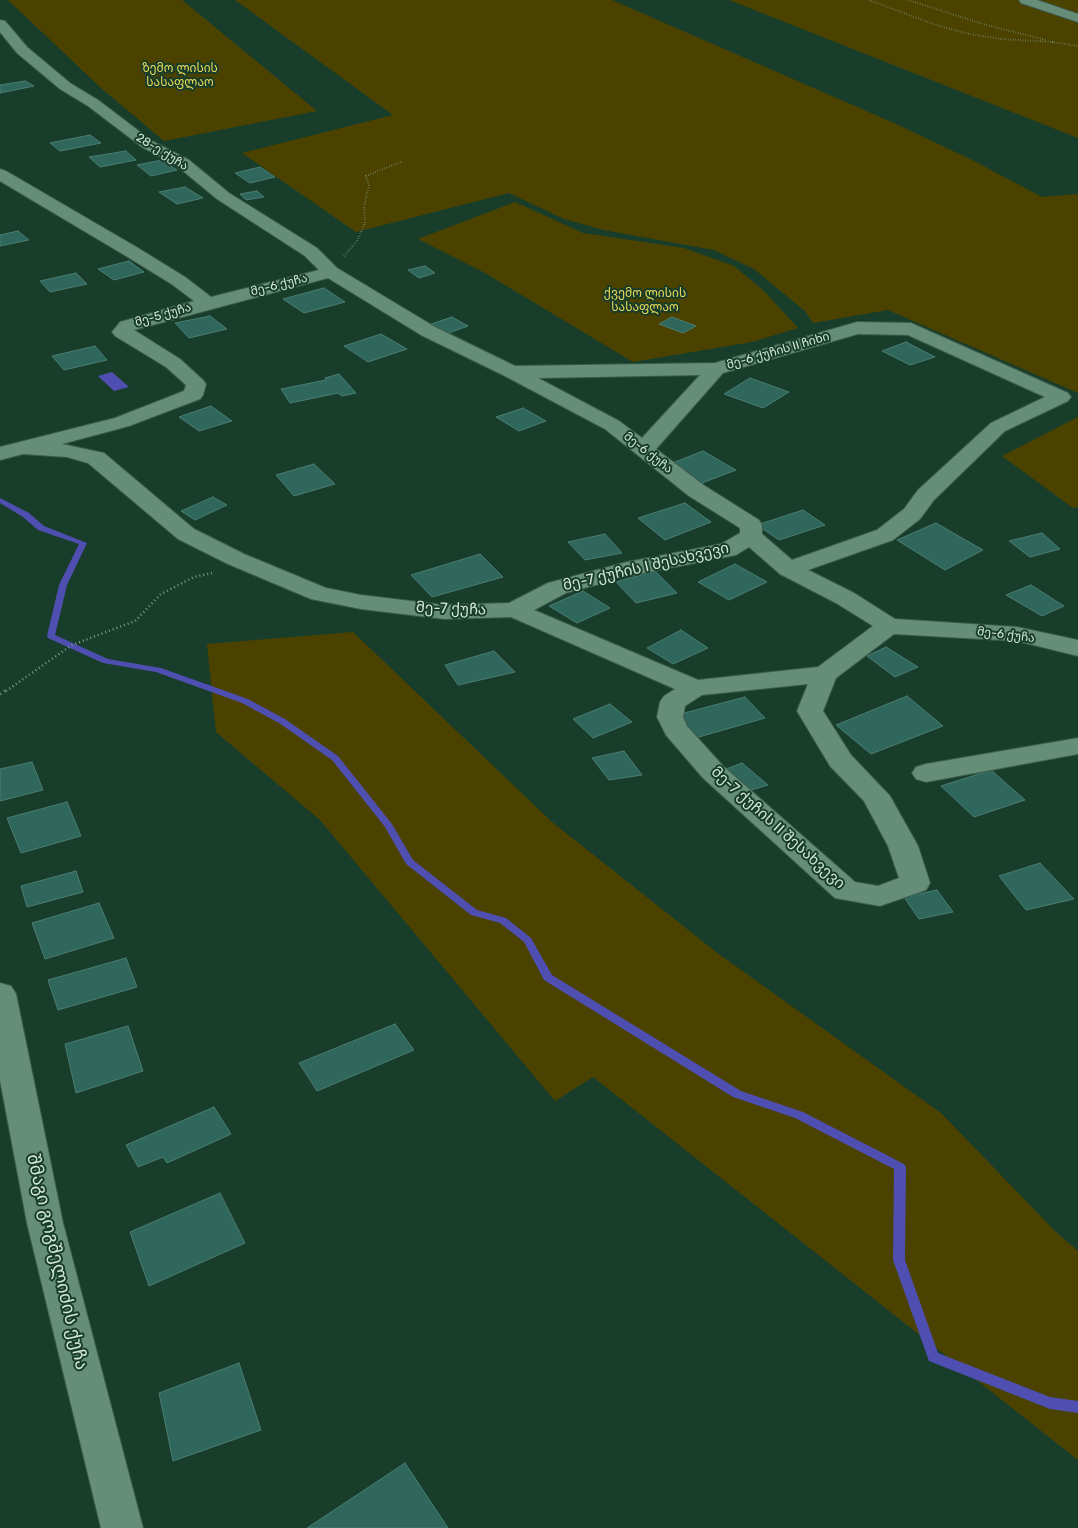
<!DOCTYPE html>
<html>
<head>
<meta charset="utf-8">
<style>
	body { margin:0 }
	canvas { display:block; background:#183e2b }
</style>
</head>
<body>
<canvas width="1078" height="1528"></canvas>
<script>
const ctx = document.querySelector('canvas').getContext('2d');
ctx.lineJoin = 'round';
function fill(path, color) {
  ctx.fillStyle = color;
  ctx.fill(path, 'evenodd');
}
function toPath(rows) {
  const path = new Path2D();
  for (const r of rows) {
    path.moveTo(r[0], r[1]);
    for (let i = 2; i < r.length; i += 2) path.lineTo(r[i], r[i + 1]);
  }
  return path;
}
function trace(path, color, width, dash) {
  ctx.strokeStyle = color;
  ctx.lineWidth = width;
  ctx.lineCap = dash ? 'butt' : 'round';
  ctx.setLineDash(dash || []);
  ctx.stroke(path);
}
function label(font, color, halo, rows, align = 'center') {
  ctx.font = font + ' Rubik,"Noto Sans Georgian",sans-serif';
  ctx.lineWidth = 4;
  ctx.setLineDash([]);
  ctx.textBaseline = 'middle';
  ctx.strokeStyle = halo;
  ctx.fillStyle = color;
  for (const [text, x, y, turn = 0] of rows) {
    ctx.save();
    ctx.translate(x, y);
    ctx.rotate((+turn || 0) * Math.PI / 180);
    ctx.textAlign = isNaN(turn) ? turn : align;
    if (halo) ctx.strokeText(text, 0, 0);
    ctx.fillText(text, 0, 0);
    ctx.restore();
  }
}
fill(toPath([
	[8,0,182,0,317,111,164,141,101,88],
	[235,0,612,0,896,124,972,160,1042,197,1078,194,1078,393,888,310,813,323,805,311,754,269,714,250,604,230,564,219,509,193,356,232,242,153,393,115],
	[729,0,1078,0,1078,138],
	[515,202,583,233,684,248,734,266,764,291,798,328,752,342,633,362,485,273,418,239],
	[1078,417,1078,507,1073,508,1002,456],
	[353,632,552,822,716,952,941,1113,1055,1231,1078,1251,1078,1460,593,1077,555,1101,320,820,216,732,207,644]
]), '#4c4200');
fill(toPath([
	[112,372,129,387,114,391,98,376]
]), '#4f4eb1');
fill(toPath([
	[0,498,29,513,44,526,87,543,67,585,55,635,108,659,161,668,248,699,285,719,338,756,392,824,413,860,477,910,506,918,531,938,552,975,741,1091,803,1112,904,1164,906,1167,905,1260,938,1353,1050,1397,1078,1401,1078,1413,1050,1409,929,1361,893,1260,894,1169,795,1118,733,1097,544,980,524,942,500,923,471,915,406,864,385,827,332,760,279,723,242,703,156,672,103,663,48,638,47,636,59,585,79,544,38,530,23,517,0,503,0,498]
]), '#4f4eb1');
const building = toPath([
	[25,81,34,86,0,93,0,85,25,81],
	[90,135,101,143,60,151,50,143,90,135],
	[126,151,136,160,100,167,89,157,126,151],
	[162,160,177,170,151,176,137,165,162,160],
	[260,167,275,177,250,183,235,173,260,167],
	[185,187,203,198,177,204,159,192,185,187],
	[257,191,264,197,246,200,240,194,257,191],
	[18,231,29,240,0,246,0,235,18,231],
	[129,261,144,272,114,280,98,269,129,261],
	[425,266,435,273,419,278,408,270,425,266],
	[76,273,87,284,50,292,40,281,76,273],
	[324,288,345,302,304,313,283,299,324,288],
	[210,316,227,329,189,338,175,323,210,316],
	[452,317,468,326,446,334,431,324,452,317],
	[672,317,696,326,683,333,659,324,672,317],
	[381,334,407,349,368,362,344,346,381,334],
	[906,342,935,357,910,365,882,351,906,342],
	[95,346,107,360,64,370,52,356,95,346],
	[339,374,356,393,342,396,338,393,290,403,281,389,326,380,325,378,339,374],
	[750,378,789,392,763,408,724,394,750,378],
	[211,406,232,421,199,431,179,417,211,406],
	[523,408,546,421,519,431,496,417,523,408],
	[703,451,736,470,702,483,670,464,703,451],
	[314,464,335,484,294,496,276,475,314,464],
	[213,497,227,505,195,520,181,511,213,497],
	[685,503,711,522,665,540,638,518,685,503],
	[803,510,825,525,779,540,757,525,803,510],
	[936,523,983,550,945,570,897,540,936,523],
	[1042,533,1060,549,1030,557,1009,541,1042,533],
	[605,534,622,553,585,560,568,542,605,534],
	[480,554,503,577,432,597,411,575,480,554],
	[735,564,767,582,729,600,698,582,735,564],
	[655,571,677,593,636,603,616,582,655,571],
	[1031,585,1064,606,1042,616,1006,595,1031,585],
	[583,591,610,608,577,623,549,606,583,591],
	[681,630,708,648,673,664,647,648,681,630],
	[886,647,918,667,895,677,867,656,886,647],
	[494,651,515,672,458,685,445,665,494,651],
	[907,696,943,726,871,754,836,725,907,696],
	[745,697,765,718,692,739,673,716,745,697],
	[610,704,632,722,593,738,573,719,610,704],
	[624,751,642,775,609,780,592,758,624,751],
	[32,762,43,790,0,801,0,769,32,762],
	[742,763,768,785,741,793,718,772,742,763],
	[991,770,1025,800,974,817,941,786,991,770],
	[67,802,81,836,21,853,7,818,67,802],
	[1040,863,1074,899,1026,910,999,876,1040,863],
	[76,871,83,892,27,907,21,886,76,871],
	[937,890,953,912,919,919,904,897,937,890],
	[99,903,114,938,45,959,32,923,99,903],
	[126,958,137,987,58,1010,48,980,126,958],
	[395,1024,414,1050,317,1091,299,1063,395,1024],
	[128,1026,143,1071,76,1093,65,1044,128,1026],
	[214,1107,231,1134,167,1163,163,1157,138,1167,126,1145,214,1107],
	[220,1193,245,1243,149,1286,130,1232,220,1193],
	[239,1363,261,1430,173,1461,159,1393,239,1363],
	[405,1463,448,1528,307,1528,405,1463]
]);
fill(building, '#30675d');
trace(building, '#4b7c72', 1);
const minor = toPath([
	[1019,0,1037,0,1078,14,1078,22,1021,3,1019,0],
	[0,20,5,21,27,47,70,83,98,100,152,141,189,160,229,193,317,248,337,268,435,327,515,366,715,363,857,322,911,323,1068,393,1071,397,1068,401,1005,431,934,500,920,519,893,540,808,570,854,593,895,619,1017,627,1078,640,1078,656,1017,641,894,634,836,678,823,711,851,755,890,796,918,846,930,883,926,890,880,906,835,898,703,778,666,735,657,717,660,702,664,696,675,689,511,617,444,619,361,609,311,599,228,564,178,539,88,463,67,457,23,454,0,460,0,447,115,418,184,391,186,385,166,367,115,336,112,332,120,322,194,301,173,285,126,256,0,181,0,169,6,171,138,248,185,277,211,297,319,270,305,256,217,199,177,166,142,147,88,106,60,89,17,53,0,32,0,20],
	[328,278,421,335,505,376,605,429,689,496,740,528,740,533,721,544,627,562,548,583,509,603,444,605,361,595,326,588,244,554,194,529,104,453,62,444,129,426,200,399,203,395,206,384,203,380,180,359,134,330,328,278],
	[858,334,908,335,1045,397,991,423,918,490,904,509,877,530,792,560,762,534,762,525,759,520,705,486,656,449,723,373,858,334],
	[700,375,642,438,619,421,538,378,700,375],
	[749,547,780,574,836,603,873,626,818,667,698,680,534,610,566,593,629,576,736,555,749,547],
	[808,684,797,711,830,766,864,801,888,846,899,878,878,886,855,882,723,766,687,726,683,717,685,706,702,695,808,684],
	[1078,738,1078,754,926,782,916,779,912,773,916,767,926,764,1078,738],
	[0,983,11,986,16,994,63,1223,143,1528,101,1528,27,1223,0,1080,0,983]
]);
trace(minor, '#3b5b4a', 2);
trace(toPath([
	[869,0,936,25,969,34,1001,39,1054,42],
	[908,0,983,24,1046,40],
	[1052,42,1078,46],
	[344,256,357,241,365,223,364,207,369,185,366,176,403,161]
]), '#7e9a8b', 2, [0.5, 2]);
trace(toPath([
	[6,691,72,645,135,621,161,594,194,577,212,573]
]), '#7e9a8b', 2.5, [1, 3]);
trace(toPath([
	[0,694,8,689]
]), '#7e9a8b', 3, [1, 4]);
fill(minor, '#668d77');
label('12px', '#edd858', '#183e2b', [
	["ზემო ლისის",180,69],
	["სასაფლაო",180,83],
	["ქვემო ლისის",645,294],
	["სასაფლაო",645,308]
]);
label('12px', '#d1e6d9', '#183e2b', [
	["28-ე ქუჩა",162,152,32],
	["მე-6 ქუჩა",279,285,-14],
	["მე-5 ქუჩა",163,315,-16],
	["მე-6 ქუჩის II ჩიხი",778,351,-16],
	["მე-6 ქუჩა",648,453,38],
	["მე-6 ქუჩა",1006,635,7]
]);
label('15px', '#d1e6d9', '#183e2b', [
	["მე-7 ქუჩის I შესახვევი",646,567,-13],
	["მე-7 ქუჩა",451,609,2],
	["მე-7 ქუჩის II შესახვევი",778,828,42]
]);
label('18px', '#d1e6d9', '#183e2b', [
	["შმაგი გოგშელიძის ქუჩა",57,1262,77]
]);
</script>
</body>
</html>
